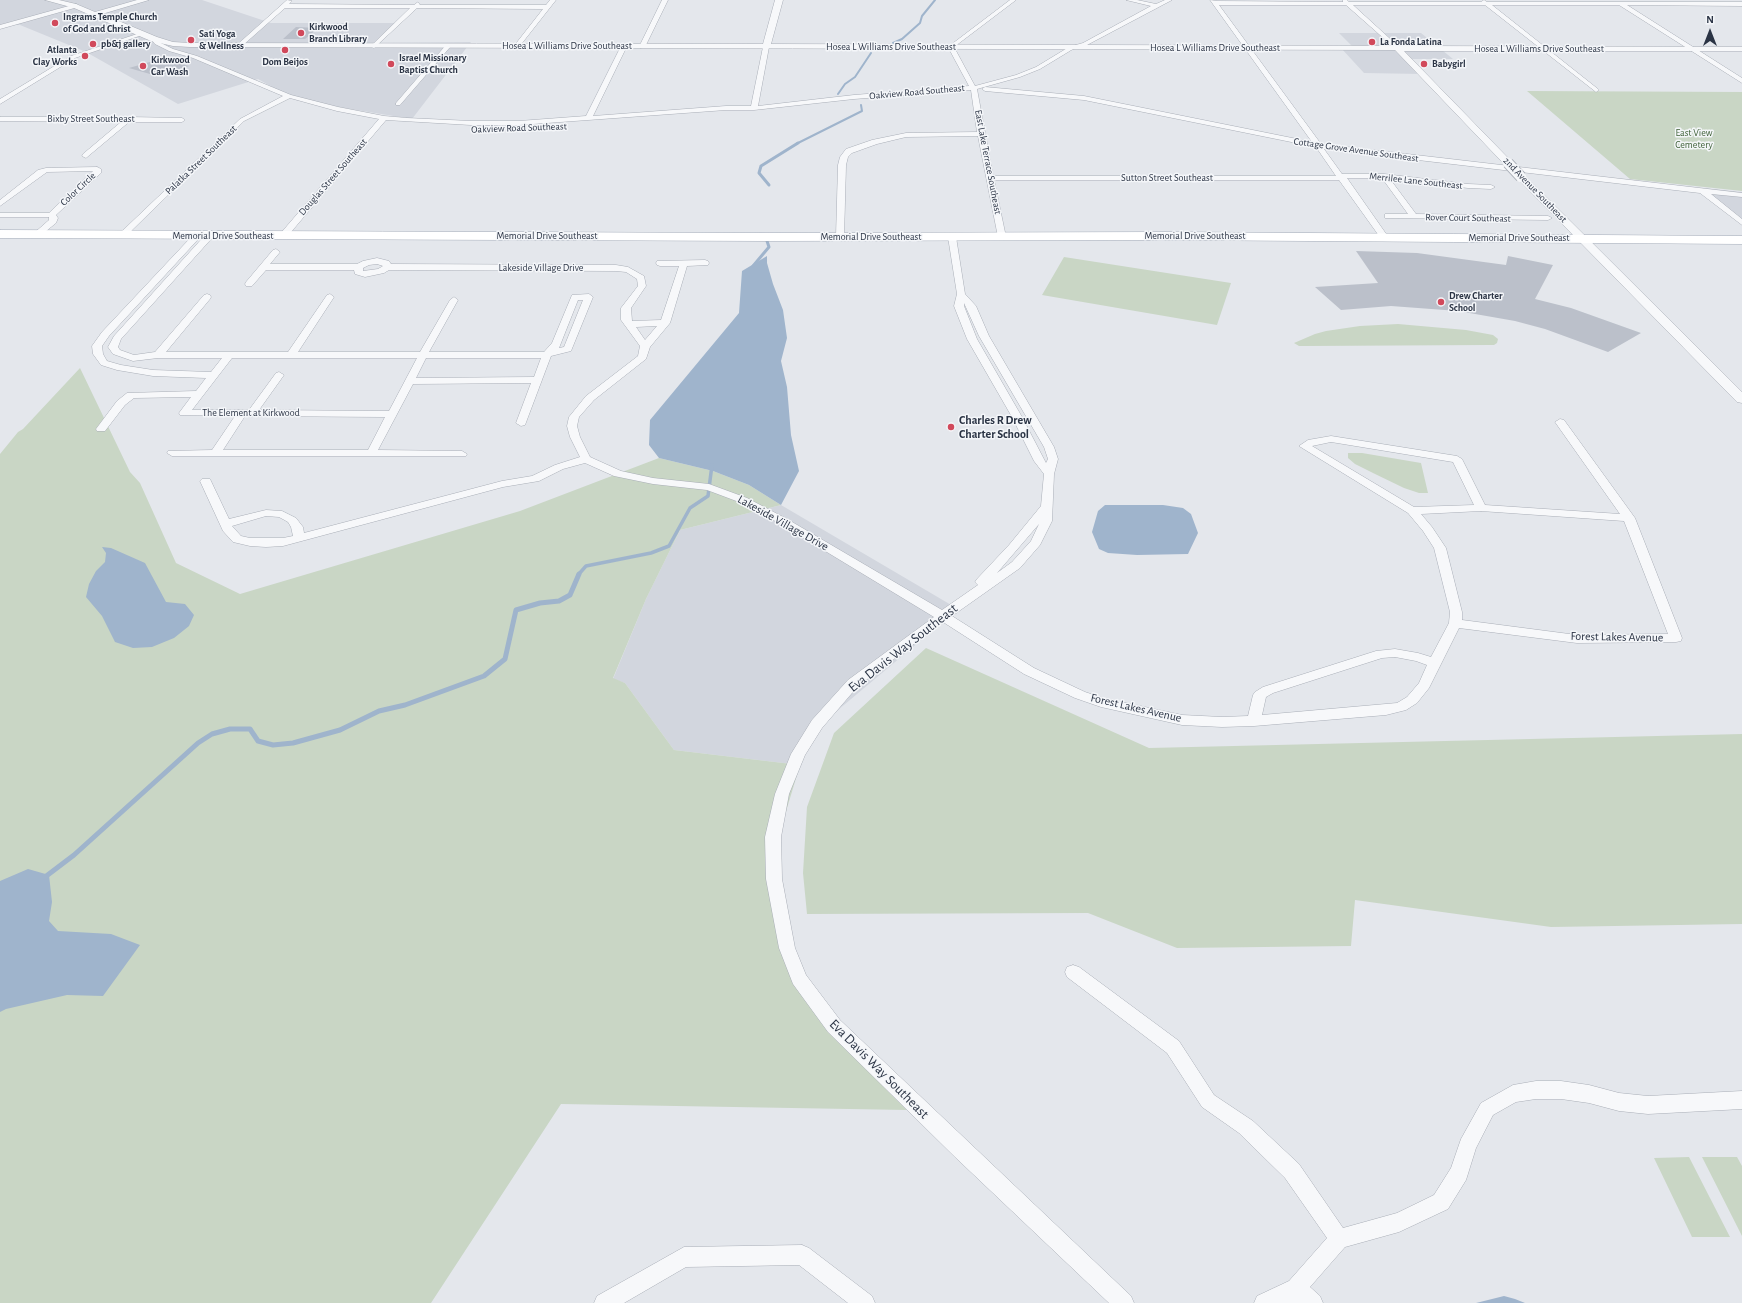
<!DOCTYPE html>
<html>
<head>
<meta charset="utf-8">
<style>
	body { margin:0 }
	#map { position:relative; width:1742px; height:1303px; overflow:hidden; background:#e4e7ec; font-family:"Alegreya Sans",sans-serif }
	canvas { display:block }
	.north { position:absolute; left:1690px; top:12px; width:40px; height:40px; -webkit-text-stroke:3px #f4f6f9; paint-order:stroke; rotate:0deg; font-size:11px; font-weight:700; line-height:16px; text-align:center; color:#2b3445 }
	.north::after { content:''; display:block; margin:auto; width:14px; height:18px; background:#2b3445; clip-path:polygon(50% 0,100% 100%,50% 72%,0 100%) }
</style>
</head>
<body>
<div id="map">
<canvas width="1742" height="1303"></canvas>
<div class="north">N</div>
</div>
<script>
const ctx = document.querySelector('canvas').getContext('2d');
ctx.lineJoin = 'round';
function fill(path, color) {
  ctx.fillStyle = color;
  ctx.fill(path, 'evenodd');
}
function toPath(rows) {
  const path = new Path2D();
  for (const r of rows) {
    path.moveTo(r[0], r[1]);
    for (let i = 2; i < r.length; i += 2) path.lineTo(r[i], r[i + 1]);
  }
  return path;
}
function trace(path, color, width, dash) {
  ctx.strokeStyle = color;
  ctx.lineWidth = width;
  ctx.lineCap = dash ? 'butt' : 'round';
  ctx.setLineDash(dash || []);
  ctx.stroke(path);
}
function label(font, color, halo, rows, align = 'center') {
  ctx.font = font + ' "Alegreya Sans",sans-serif';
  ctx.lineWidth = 3;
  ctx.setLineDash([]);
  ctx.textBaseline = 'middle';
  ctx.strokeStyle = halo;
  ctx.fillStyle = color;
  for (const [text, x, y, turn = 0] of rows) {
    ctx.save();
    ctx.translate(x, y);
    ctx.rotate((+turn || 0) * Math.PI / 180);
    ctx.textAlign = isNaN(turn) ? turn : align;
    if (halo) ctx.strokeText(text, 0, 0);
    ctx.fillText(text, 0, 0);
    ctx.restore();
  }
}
fill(toPath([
	[0,0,202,0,271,23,400,23,380,43,471,42,412,119,295,100,258,79,178,104,86,52,20,25,0,25],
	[1339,33,1421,33,1453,59,1407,59,1422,74,1364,73,1341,48,1354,48],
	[1702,188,1742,192,1742,221],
	[781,505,958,609,819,726,800,765,674,750,625,683,613,679,646,599,680,530]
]), '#d2d6de');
fill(toPath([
	[1527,91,1742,92,1742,191,1630,179],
	[1064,257,1231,283,1217,325,1042,295],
	[1398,324,1466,330,1493,335,1498,339,1497,343,1494,345,1488,345,1305,346,1299,346,1294,343,1315,334,1326,331,1360,326],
	[80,368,130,472,140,483,176,563,240,594,520,511,659,458,713,471,749,485,781,505,680,530,646,599,613,678,625,683,674,750,800,765,778,838,789,972,907,1110,561,1104,431,1303,0,1303,0,454,18,432,23,429],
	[1348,453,1362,453,1421,463,1428,493,1419,493,1404,488,1373,473,1355,464,1348,458],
	[926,648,1149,748,1742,734,1742,924,1551,927,1355,900,1351,946,1177,948,1088,913,807,914,803,873,807,807,834,733],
	[1689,1157,1730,1237,1692,1237,1654,1158],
	[1702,1157,1737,1157,1742,1166,1742,1236]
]), '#c9d6c5');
fill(toPath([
	[767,256,767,263,773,284,783,310,787,338,781,361,787,387,791,435,799,471,781,505,749,485,713,471,659,458,649,445,650,420,739,313,742,271],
	[1105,505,1163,505,1183,508,1191,514,1198,533,1188,554,1137,555,1108,553,1099,549,1092,532,1098,511],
	[102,547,111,548,145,563,166,602,185,604,194,615,189,626,174,638,152,647,133,648,115,642,102,616,86,597,89,584,96,571,105,562,106,553],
	[28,869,49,875,52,902,49,921,58,931,111,934,140,945,103,996,67,995,6,1009,0,1012,0,881],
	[1504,1296,1515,1299,1525,1303,1476,1303]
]), '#9fb4cc');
trace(toPath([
	[893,43,902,39,920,23,922,16,935,0],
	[838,94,845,84,855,77,871,53],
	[796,144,862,111,861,105]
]), '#9fb4cc', 2);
trace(toPath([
	[769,185,759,173,761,166,798,143],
	[753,266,769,247,767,241]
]), '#9fb4cc', 3);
trace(toPath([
	[578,575,586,566,651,553,669,546,690,508,708,496,712,465]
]), '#9fb4cc', 3.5);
trace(toPath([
	[45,877,74,855,198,743,212,734,230,729,250,729,258,741,273,745,293,743,340,730,379,711,405,705,484,676,505,659,516,610,540,603,559,601,570,595,579,574]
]), '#9fb4cc', 5);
fill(toPath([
	[296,27,318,28,305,39,283,39],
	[160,59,189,66,157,76,129,68],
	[1356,251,1417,253,1506,265,1508,256,1553,265,1535,299,1571,308,1641,333,1608,352,1545,329,1515,321,1458,311,1391,306,1341,310,1315,287,1378,283]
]), '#bbc0ca');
const minor = toPath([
	[287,0,292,1,289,4,414,5,418,2,420,5,546,5,550,0,556,0,519,47,517,48,514,46,543,9,417,8,374,48,372,47,372,45,410,8,285,8,242,46,238,46,238,44,287,0],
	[662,0,668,0,645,47,640,48,639,47,662,0],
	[1010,0,1016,0,954,47,975,86,1016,75,1036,67,1069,47,1083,43,1151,6,1126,0,1137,0,1156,4,1165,0,1172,0,1087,45,1073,49,1040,69,1020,77,977,89,993,176,1336,176,1316,147,1084,100,985,91,982,89,985,87,1084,96,1312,142,1210,0,1217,1,1343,2,1343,0,1347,0,1349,2,1481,2,1484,0,1487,2,1742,2,1742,6,1627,5,1742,78,1742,83,1619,5,1492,5,1598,89,1599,90,1596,92,1485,5,1353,5,1399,47,1400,48,1397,50,1346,5,1219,5,1321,144,1742,193,1742,197,1711,194,1742,219,1742,225,1700,193,1324,149,1342,174,1384,174,1468,184,1491,185,1495,187,1491,189,1468,188,1390,179,1416,214,1548,216,1552,218,1548,220,1388,218,1385,218,1385,214,1408,214,1382,178,1347,178,1389,238,1385,240,1382,240,1339,180,994,180,1006,237,1002,239,998,237,978,136,906,137,877,144,852,153,848,157,846,165,844,237,843,239,837,239,836,237,838,165,840,157,846,149,872,140,906,133,977,132,971,90,854,99,754,110,726,110,519,125,471,125,386,120,286,238,280,238,280,234,379,119,337,111,290,98,244,121,125,237,119,237,118,235,240,119,283,96,193,58,169,51,155,44,151,39,152,38,156,38,159,42,173,49,197,56,291,95,338,107,384,116,407,118,471,121,519,121,586,116,621,46,624,44,627,46,593,116,726,106,751,106,763,47,766,45,769,47,758,106,854,95,969,86,948,47,1010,0],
	[76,4,79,6,78,7,0,29,0,25,76,4],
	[140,33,145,34,75,58,0,104,0,99,71,56,140,33],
	[446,45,451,46,400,105,396,105,396,103,446,45],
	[0,117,128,117,182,118,185,120,182,122,129,122,86,158,82,156,83,154,121,122,0,121,0,117],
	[97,167,101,169,101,173,56,215,58,218,56,223,40,236,37,236,33,234,49,220,49,217,0,217,0,213,49,213,93,171,47,172,0,206,0,200,38,170,46,168,97,167],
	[195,233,201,233,202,235,109,336,102,346,103,354,107,361,121,365,153,370,211,372,222,358,158,358,133,361,113,354,108,347,114,336,207,233,213,233,213,237,121,339,118,347,120,350,134,355,155,352,204,295,207,294,210,295,211,297,210,299,166,352,288,352,327,295,330,294,334,297,298,352,420,352,450,300,454,297,458,300,429,352,544,352,552,343,572,295,589,294,593,297,571,351,551,356,525,425,521,426,516,423,531,383,413,384,378,450,462,451,467,454,466,456,172,456,167,453,168,451,212,450,235,416,180,415,179,413,191,397,134,398,125,405,105,431,97,431,96,429,117,401,127,393,196,391,206,378,153,376,117,370,101,365,93,354,92,346,102,332,195,233],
	[578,300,583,300,564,347,559,348,578,300],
	[232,358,417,358,389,411,259,410,284,375,279,372,276,373,249,410,192,410,232,358],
	[426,358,541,358,534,377,416,378,426,358],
	[245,416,385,417,368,450,223,450,245,416],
	[949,235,955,235,956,237,965,294,976,306,989,336,1054,447,1058,459,1054,474,1052,521,1040,545,1020,568,952,616,1034,668,1085,692,1103,698,1182,715,1222,717,1248,716,1253,695,1255,692,1263,687,1376,651,1395,649,1418,653,1431,657,1449,623,1450,612,1434,548,1423,531,1408,513,1299,446,1308,440,1331,436,1457,456,1462,459,1485,505,1620,514,1555,422,1560,419,1564,420,1635,518,1682,638,1681,641,1676,642,1577,643,1459,628,1429,688,1417,703,1406,710,1386,715,1254,726,1222,727,1182,725,1101,707,1075,698,1024,674,943,622,858,686,822,728,805,755,789,794,781,837,782,879,795,948,806,975,840,1020,1131,1296,1134,1303,1109,1303,955,1157,828,1032,793,984,779,948,766,879,765,837,775,794,791,754,812,720,848,680,934,617,779,523,739,502,707,490,653,484,614,476,585,463,563,469,539,481,503,487,283,546,266,547,250,546,233,542,223,531,200,481,202,479,210,479,229,519,266,510,282,511,296,518,303,527,304,533,502,481,532,476,555,465,580,457,570,437,567,426,569,417,586,396,638,356,640,346,621,320,621,308,638,286,637,279,626,272,616,271,389,270,384,273,365,277,355,274,354,270,266,270,252,286,246,286,245,284,246,282,273,250,276,249,280,252,270,264,357,264,363,261,377,258,389,261,391,264,616,265,628,267,644,276,646,286,631,308,632,321,661,320,679,266,660,266,657,265,656,263,657,261,705,260,708,261,709,263,708,265,687,266,670,323,650,347,646,359,594,400,579,417,577,426,580,437,590,457,621,471,653,478,709,484,747,498,787,519,942,610,978,585,975,582,977,579,1009,545,1041,506,1044,474,1034,461,1012,417,967,339,954,306,957,294,948,237,949,235],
	[377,264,383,266,378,269,363,271,363,268,369,265,377,264],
	[964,303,979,336,1044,447,1048,459,1046,463,1022,417,977,339,964,306,964,303],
	[657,326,645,340,636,327,657,326],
	[1331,442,1453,462,1474,505,1414,507,1312,446,1331,442],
	[1481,511,1624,521,1668,634,1577,635,1462,620,1462,612,1446,548,1432,527,1421,514,1481,511],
	[266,516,279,517,288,522,291,527,293,536,283,538,250,538,241,536,232,526,266,516],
	[1039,524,1031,541,1012,562,997,573,1039,524],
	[1395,657,1416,661,1427,665,1419,683,1407,697,1397,703,1262,715,1266,697,1273,693,1382,658,1395,657],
	[1073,965,1079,967,1179,1041,1214,1095,1253,1121,1299,1164,1343,1228,1397,1213,1434,1195,1451,1168,1461,1139,1481,1103,1513,1085,1536,1081,1561,1081,1589,1085,1619,1093,1648,1096,1742,1091,1742,1109,1648,1114,1619,1111,1589,1103,1561,1099,1536,1099,1516,1102,1493,1115,1476,1148,1466,1180,1448,1209,1399,1232,1345,1247,1310,1287,1320,1296,1323,1303,1254,1303,1257,1296,1289,1281,1327,1238,1285,1178,1239,1133,1202,1107,1167,1053,1067,977,1065,972,1067,967,1073,965],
	[802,1245,809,1248,872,1296,875,1303,848,1303,799,1265,686,1267,624,1303,594,1303,597,1296,684,1247,802,1245]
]);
const tertiary = toPath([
	[45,0,59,0,76,4,95,12,137,0,149,0,102,14,157,37,173,42,190,43,763,44,775,0,783,0,771,44,1742,47,1742,51,1404,51,1511,161,1513,163,1511,165,1508,166,1505,165,1395,50,190,47,173,46,151,41,74,8,45,0],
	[1521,174,1524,175,1742,392,1742,403,1737,402,1518,179,1516,177,1518,175,1521,174]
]);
const primary = toPath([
	[0,230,766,233,1165,232,1742,236,1742,244,1165,240,766,241,0,238,0,230]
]);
trace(minor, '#a9aeb7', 1);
trace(tertiary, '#a9aeb7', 1);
trace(primary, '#a3abb8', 1);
fill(minor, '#f7f8fa');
fill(tertiary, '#f7f8fa');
fill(primary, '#fff');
const tertiaryBridge = toPath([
	[1508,163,1521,177]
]);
trace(tertiaryBridge, '#a9aeb7', 12, []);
trace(tertiaryBridge, '#f7f8fa', 10);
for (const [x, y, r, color] of [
	[55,23,4,"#d1495b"],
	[301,33,4,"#d1495b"],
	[191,40,4,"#d1495b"],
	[1372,42,4,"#d1495b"],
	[93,44,4,"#d1495b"],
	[285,50,4,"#d1495b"],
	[85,56,4,"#d1495b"],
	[391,64,4,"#d1495b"],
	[1424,64,4,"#d1495b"],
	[143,66,4,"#d1495b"],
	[1441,302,4,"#d1495b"],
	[951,427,4,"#d1495b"]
]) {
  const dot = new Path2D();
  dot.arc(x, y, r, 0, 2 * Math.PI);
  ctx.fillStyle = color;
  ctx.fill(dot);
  trace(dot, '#f4f6f9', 1.5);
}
label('bold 10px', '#2b3445', '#f4f6f9', [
	["Ingrams Temple Church",63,17],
	["of God and Christ",63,29],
	["Kirkwood",309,27],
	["Branch Library",309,39],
	["Sati Yoga",199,34],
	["& Wellness",199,46],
	["La Fonda Latina",1380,42],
	["pb&j gallery",101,44],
	["Atlanta",77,50,"right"],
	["Clay Works",77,62,"right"],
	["Israel Missionary",399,58],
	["Baptist Church",399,70],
	["Kirkwood",151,60],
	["Car Wash",151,72],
	["Dom Beijos",285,62,"center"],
	["Babygirl",1432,64],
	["Drew Charter",1449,296],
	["School",1449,308]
], 'left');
label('10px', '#2b3445', '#f4f6f9', [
	["Hosea L Williams Drive Southeast",567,46],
	["Hosea L Williams Drive Southeast",891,47],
	["Hosea L Williams Drive Southeast",1215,48],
	["Hosea L Williams Drive Southeast",1539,49],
	["Oakview Road Southeast",917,92,-5],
	["Bixby Street Southeast",91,119],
	["Oakview Road Southeast",519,128,-2],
	["Cottage Grove Avenue Southeast",1356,150,8],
	["Palatka Street Southeast",201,160,-44],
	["East Lake Terrace Southeast",988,162,79],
	["Douglas Street Southeast",333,177,-49],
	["Sutton Street Southeast",1167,178],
	["Merrilee Lane Southeast",1416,181,6],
	["Color Circle",78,189,-43],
	["2nd Avenue Southeast",1535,190,46],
	["Rover Court Southeast",1468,218,1],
	["Memorial Drive Southeast",223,236],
	["Memorial Drive Southeast",547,236],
	["Memorial Drive Southeast",1195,236],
	["Memorial Drive Southeast",871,237],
	["Memorial Drive Southeast",1519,238],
	["Lakeside Village Drive",541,268],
	["The Element at Kirkwood",251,413]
]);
label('10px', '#3f6138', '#f4f6f9', [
	["East View",1694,133],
	["Cemetery",1694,145]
]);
label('bold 12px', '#2b3445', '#f4f6f9', [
	["Charles R Drew",959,420],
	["Charter School",959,434]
], 'left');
label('12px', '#2b3445', '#f4f6f9', [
	["Lakeside Village Drive",783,523,29],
	["Forest Lakes Avenue",1617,637,1],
	["Forest Lakes Avenue",1136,708,13]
]);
label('14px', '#2b3445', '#f4f6f9', [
	["Eva Davis Way Southeast",903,648,-38],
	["Eva Davis Way Southeast",879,1069,45]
]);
</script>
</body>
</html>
